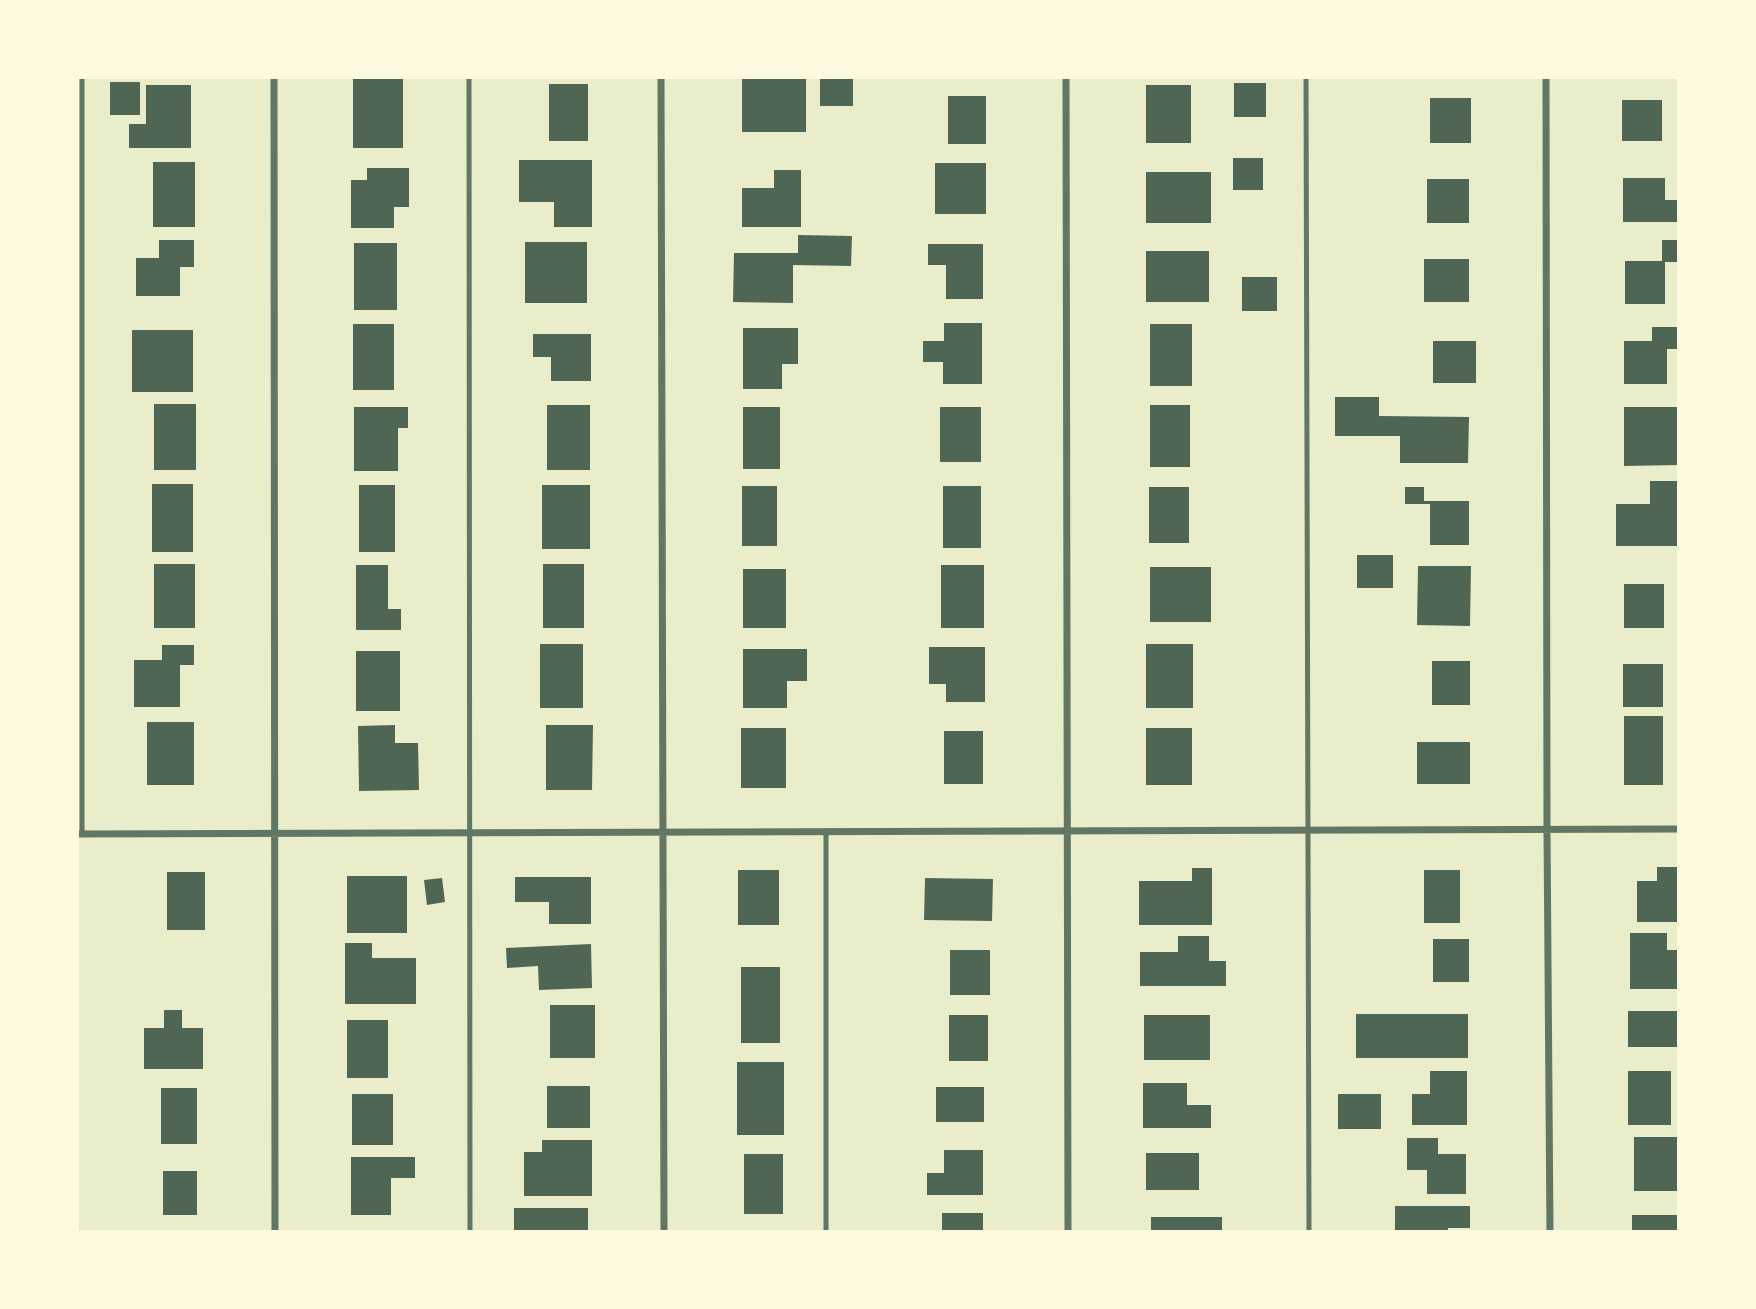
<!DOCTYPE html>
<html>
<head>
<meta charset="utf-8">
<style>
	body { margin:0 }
	#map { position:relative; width:1756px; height:1309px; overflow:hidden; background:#e9edc9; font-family:"IBM Plex Sans",sans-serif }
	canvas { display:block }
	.frame { position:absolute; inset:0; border:79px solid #fefae0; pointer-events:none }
</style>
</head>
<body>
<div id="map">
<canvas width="1756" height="1309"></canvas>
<div class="frame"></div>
</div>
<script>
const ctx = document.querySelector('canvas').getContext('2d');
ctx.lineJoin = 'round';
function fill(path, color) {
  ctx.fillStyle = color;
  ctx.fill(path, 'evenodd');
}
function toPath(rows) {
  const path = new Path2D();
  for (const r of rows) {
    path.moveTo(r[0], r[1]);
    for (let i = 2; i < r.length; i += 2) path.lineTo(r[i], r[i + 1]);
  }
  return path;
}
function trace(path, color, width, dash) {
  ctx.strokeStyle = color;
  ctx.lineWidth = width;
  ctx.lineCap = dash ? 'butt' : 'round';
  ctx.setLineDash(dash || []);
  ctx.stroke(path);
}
fill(toPath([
	[820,77,853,78,853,106,820,106],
	[353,78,403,78,403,148,353,148],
	[742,79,806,79,806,132,742,132],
	[110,82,140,82,140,115,110,115],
	[1234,83,1266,83,1266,117,1234,117],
	[549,84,588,84,588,141,549,141],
	[146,85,191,85,191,148,129,148,129,124,146,124],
	[1146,85,1191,85,1191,143,1146,143],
	[948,96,986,96,986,144,948,144],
	[1430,98,1471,98,1471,143,1430,143],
	[1622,100,1662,100,1662,141,1622,141],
	[1233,158,1263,158,1263,190,1233,190],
	[519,160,592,160,592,227,554,227,554,202,519,202],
	[153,162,195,162,195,227,153,227],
	[935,163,986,163,986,214,935,214],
	[367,168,409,168,409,207,394,207,394,228,351,228,351,180,367,180],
	[774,170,801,170,801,227,742,227,742,188,774,188],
	[1146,172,1211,172,1211,223,1146,223],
	[1623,178,1665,178,1665,200,1679,200,1679,222,1623,222],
	[1427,179,1469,179,1469,223,1427,223],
	[798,235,852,236,851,266,793,265,793,303,733,302,734,253,798,253],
	[159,240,194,240,194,267,180,267,180,296,136,296,136,258,159,258],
	[1662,240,1679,240,1679,262,1665,262,1665,304,1625,304,1625,261,1662,261],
	[525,242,587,242,587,303,525,303],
	[354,243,397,243,397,310,354,310],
	[928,244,983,244,983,299,946,299,946,265,928,265],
	[1146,251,1209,251,1209,302,1146,302],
	[1424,259,1469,259,1469,302,1424,302],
	[1242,277,1277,277,1277,311,1242,311],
	[944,323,982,323,982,384,943,384,943,362,923,362,923,341,944,341],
	[353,324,394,324,394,390,353,390],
	[1150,324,1192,324,1192,386,1150,386],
	[1652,327,1679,327,1679,349,1667,349,1667,384,1624,384,1624,341,1652,341],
	[743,328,798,328,798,364,782,364,782,389,743,389],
	[132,330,193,330,193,392,132,392],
	[533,334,591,334,591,381,551,381,551,357,533,357],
	[1433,341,1476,341,1476,383,1433,383],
	[1335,397,1379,397,1379,416,1469,417,1468,463,1400,463,1400,436,1335,436],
	[154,404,196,404,196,470,154,470],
	[547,405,590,405,590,470,547,470],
	[1150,405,1190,405,1190,467,1150,467],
	[354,407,408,407,408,428,398,428,398,471,354,471],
	[743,407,780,407,780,469,743,469],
	[940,407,981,407,981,462,940,462],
	[1624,407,1677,407,1678,465,1624,466],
	[1650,481,1679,481,1679,546,1616,546,1616,504,1650,504],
	[152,484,193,484,193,552,152,552],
	[359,485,395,485,395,552,359,552],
	[542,485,590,485,590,549,542,549],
	[742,486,777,486,777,546,742,546],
	[943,486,981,486,981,548,943,548],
	[1149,487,1189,487,1189,543,1149,543],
	[1405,487,1424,487,1424,501,1469,501,1469,545,1430,545,1430,504,1405,504],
	[1357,555,1393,555,1393,588,1357,588],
	[154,564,195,564,195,628,154,628],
	[543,564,584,564,584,628,543,628],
	[356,565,388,565,388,609,401,609,401,630,356,630],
	[941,565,984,565,984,628,941,628],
	[1418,566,1471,566,1470,626,1417,625],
	[1150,567,1211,567,1211,622,1150,622],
	[743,569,786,569,786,628,743,628],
	[1624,584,1664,584,1664,628,1624,628],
	[540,644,583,644,583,708,540,708],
	[1146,644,1193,644,1193,708,1146,708],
	[162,645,194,645,194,665,180,665,180,707,134,707,134,660,162,660],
	[929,647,985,647,985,702,946,702,946,684,929,684],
	[743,649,807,649,807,681,787,681,787,708,743,708],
	[356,651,400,651,400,711,356,711],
	[1432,661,1470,661,1470,705,1432,705],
	[1623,664,1663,664,1663,707,1623,707],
	[1624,716,1663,716,1663,785,1624,785],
	[147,722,194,722,194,785,147,785],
	[395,725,395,743,418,743,419,790,359,791,358,726],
	[546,725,593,725,592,790,546,790],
	[741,728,786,728,786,788,741,788],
	[1146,728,1192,728,1192,785,1146,785],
	[944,731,983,731,983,784,944,784],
	[1417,742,1470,742,1470,784,1417,784],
	[1657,867,1679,867,1679,922,1637,922,1637,881,1657,881],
	[1192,868,1212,868,1212,925,1139,925,1139,881,1192,881],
	[738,870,779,870,779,925,738,925],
	[1424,870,1460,870,1460,923,1424,923],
	[167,872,205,872,205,930,167,930],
	[347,876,407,876,407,933,347,933],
	[515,877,591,877,591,924,549,924,549,902,515,902],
	[442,878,445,902,427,905,424,880],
	[925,878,993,879,992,921,924,920],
	[1630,933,1667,933,1667,950,1679,950,1679,989,1630,989],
	[1178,936,1209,936,1209,961,1226,961,1226,986,1140,986,1140,952,1178,952],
	[1433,939,1469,939,1469,982,1433,982],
	[345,943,372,943,372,958,416,958,416,1004,345,1004],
	[591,944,592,988,539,990,538,966,507,968,506,948],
	[950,950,990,950,990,995,950,995],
	[741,967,780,967,780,1043,741,1043],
	[550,1005,595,1005,595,1058,550,1058],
	[164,1010,182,1010,182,1028,203,1028,203,1069,144,1069,144,1028,164,1028],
	[1628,1011,1679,1011,1679,1047,1628,1047],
	[1356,1014,1468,1014,1468,1058,1356,1058],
	[949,1015,988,1015,988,1061,949,1061],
	[1144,1015,1210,1015,1210,1060,1144,1060],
	[347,1020,388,1020,388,1078,347,1078],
	[737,1062,784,1062,784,1135,737,1135],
	[1430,1071,1467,1071,1467,1125,1412,1125,1412,1094,1430,1094],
	[1628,1071,1671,1071,1671,1125,1628,1125],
	[1143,1083,1187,1083,1187,1105,1211,1105,1211,1128,1143,1128],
	[547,1086,590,1086,590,1128,547,1128],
	[936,1087,984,1087,984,1122,936,1122],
	[161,1088,197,1088,197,1144,161,1144],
	[352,1094,393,1094,393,1145,352,1145],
	[1338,1094,1381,1094,1381,1129,1338,1129],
	[1634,1137,1679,1137,1679,1191,1634,1191],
	[1407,1138,1438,1138,1438,1154,1466,1154,1466,1194,1427,1194,1427,1170,1407,1170],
	[542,1140,592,1140,592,1196,524,1196,524,1152,542,1152],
	[944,1150,983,1150,983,1195,927,1195,927,1173,944,1173],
	[1146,1153,1199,1153,1199,1190,1146,1190],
	[744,1154,783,1154,783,1214,744,1214],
	[351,1157,415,1157,415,1178,391,1178,391,1215,351,1215],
	[163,1171,197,1171,197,1215,163,1215],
	[1395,1206,1470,1206,1470,1228,1448,1228,1448,1232,1395,1232],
	[514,1208,588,1208,588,1232,514,1232],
	[942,1213,983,1213,983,1232,942,1232],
	[1632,1215,1678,1215,1678,1232,1632,1232],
	[1151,1217,1222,1217,1222,1232,1151,1232]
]), '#4f6655');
trace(toPath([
	[82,77,82,834],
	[469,77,470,1232],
	[1306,77,1309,1232],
	[826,831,826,1232]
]), '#617663', 5);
trace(toPath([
	[274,77,275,1232],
	[661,77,664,1232],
	[1066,77,1068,1232],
	[1546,77,1547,829,1550,1232],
	[77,834,1679,829]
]), '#617663', 7);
</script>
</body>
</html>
